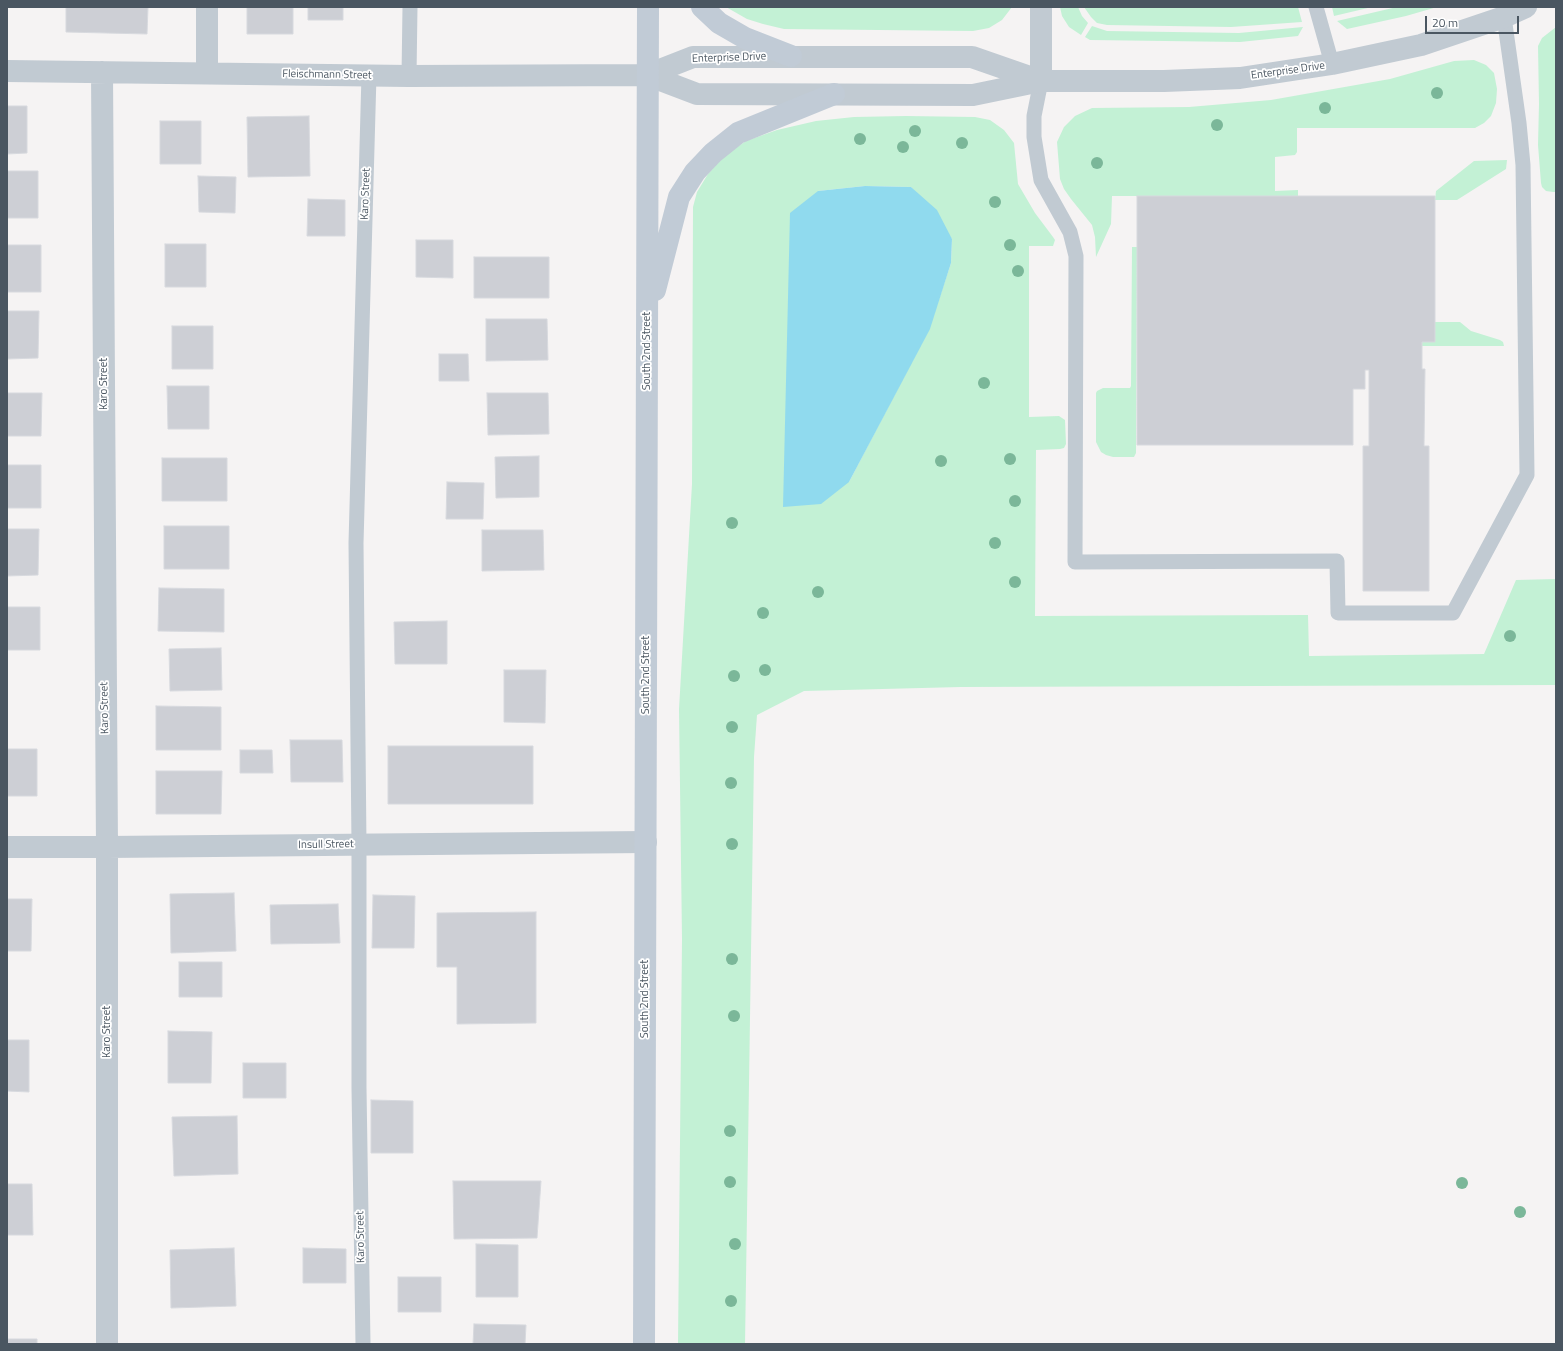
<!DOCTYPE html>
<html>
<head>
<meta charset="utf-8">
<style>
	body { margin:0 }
	#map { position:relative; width:1563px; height:1351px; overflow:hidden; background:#f5f3f3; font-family:"Titillium Web",sans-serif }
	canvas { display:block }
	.frame { position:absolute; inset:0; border:8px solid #4a5661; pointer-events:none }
	.scale { position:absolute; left:1425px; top:16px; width:94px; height:18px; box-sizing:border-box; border:2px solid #4a5661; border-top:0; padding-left:5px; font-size:12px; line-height:14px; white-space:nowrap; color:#4a5661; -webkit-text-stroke:3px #fff; paint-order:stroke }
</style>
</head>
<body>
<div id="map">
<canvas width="1563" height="1351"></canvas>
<div class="frame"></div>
<div class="scale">20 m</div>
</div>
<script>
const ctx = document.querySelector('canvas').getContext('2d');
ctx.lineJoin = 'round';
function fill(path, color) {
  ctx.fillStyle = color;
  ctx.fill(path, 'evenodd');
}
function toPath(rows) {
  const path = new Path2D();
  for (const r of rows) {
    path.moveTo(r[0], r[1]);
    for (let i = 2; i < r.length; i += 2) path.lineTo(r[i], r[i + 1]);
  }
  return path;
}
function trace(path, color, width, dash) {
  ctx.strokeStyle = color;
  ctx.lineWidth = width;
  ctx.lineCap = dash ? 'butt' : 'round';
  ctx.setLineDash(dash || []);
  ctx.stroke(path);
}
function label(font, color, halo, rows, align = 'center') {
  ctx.font = font + ' "Titillium Web",sans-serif';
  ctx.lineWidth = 3.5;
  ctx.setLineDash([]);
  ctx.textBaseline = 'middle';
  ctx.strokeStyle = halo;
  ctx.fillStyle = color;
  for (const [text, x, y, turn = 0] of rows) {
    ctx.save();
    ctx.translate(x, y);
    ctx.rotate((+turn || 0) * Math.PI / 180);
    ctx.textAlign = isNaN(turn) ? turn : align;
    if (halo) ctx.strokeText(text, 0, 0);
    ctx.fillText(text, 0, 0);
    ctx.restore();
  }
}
fill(toPath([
	[726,7,1012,7,1002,20,989,28,973,31,784,29,763,24,747,19],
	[1060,7,1078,7,1082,16,1088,23,1081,35,1069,27,1062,16],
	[1084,7,1298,7,1302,22,1231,27,1107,25,1097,23,1091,17],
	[1332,7,1372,7,1334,16],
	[1397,7,1437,7,1406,16,1347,29,1337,21],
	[1092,26,1107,31,1239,33,1303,27,1298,36,1240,42,1090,40,1085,37],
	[1556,27,1556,192,1553,192,1546,191,1542,187,1541,183,1538,145,1539,104,1538,46,1542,38],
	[1474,60,1486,65,1494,73,1497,89,1496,103,1491,116,1484,123,1475,128,1297,128,1297,152,1295,155,1275,157,1275,191,1298,190,1298,196,1112,196,1111,224,1096,257,1095,237,1092,225,1071,199,1064,189,1060,179,1057,142,1064,127,1075,116,1092,108,1189,107,1271,100,1390,79,1454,61],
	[906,116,975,117,990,120,1004,130,1014,143,1018,184,1035,213,1053,237,1055,240,1053,246,1029,246,1029,417,1059,416,1065,420,1066,444,1064,448,1060,449,1036,450,1035,616,1308,615,1309,656,1484,654,1516,580,1556,579,1556,685,961,687,804,691,757,715,754,757,745,1344,678,1344,682,939,679,709,692,484,693,207,697,192,708,174,725,155,746,141,777,130,816,121,854,117],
	[865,186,911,187,952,239,951,263,929,329,849,482,818,191],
	[1507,160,1506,169,1457,200,1435,200,1436,191,1474,161],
	[1132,247,1137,247,1136,453,1134,457,1113,457,1106,455,1101,452,1096,442,1096,393,1097,391,1103,388,1130,388,1131,386],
	[1435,322,1460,322,1471,331,1500,340,1503,342,1504,346,1422,346,1422,342,1435,342]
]), '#c3f1d5');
fill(toPath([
	[865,186,911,187,937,210,952,239,951,263,930,329,849,482,821,504,783,507,790,213,818,191]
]), '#90daee');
const building = toPath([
	[66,7,148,7,147,34,66,32,66,7],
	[247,7,293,7,293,34,247,34,247,7],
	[308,7,343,7,343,20,308,20,308,7],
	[7,106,27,106,27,153,7,154,7,106],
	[309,116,310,176,248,177,247,117,309,116],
	[160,121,201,121,201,164,160,164,160,121],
	[7,171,38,171,38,218,7,218,7,171],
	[198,176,236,177,235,213,199,212,198,176],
	[1137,196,1435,196,1435,342,1422,342,1422,369,1425,369,1424,446,1429,446,1429,591,1363,591,1363,446,1369,446,1369,370,1365,370,1365,389,1353,389,1353,445,1137,445,1137,196],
	[308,199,345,200,345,236,307,236,308,199],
	[416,240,453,240,453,278,416,277,416,240],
	[165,244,206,244,206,287,165,287,165,244],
	[7,245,41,245,41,292,7,292,7,245],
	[474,257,549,257,549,298,474,298,474,257],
	[7,311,39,311,38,358,7,359,7,311],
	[486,319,547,319,548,360,486,361,486,319],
	[172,326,213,326,213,369,172,369,172,326],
	[439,354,468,354,469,381,439,381,439,354],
	[167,386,209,386,209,429,168,429,167,386],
	[7,393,42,393,41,436,7,436,7,393],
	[487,393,548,393,549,434,488,435,487,393],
	[539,456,539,497,496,498,495,457,539,456],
	[162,458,227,458,227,501,162,501,162,458],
	[7,465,41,465,41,508,7,508,7,465],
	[447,482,484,483,483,519,446,519,447,482],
	[164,526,229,526,229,569,164,569,164,526],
	[7,529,39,529,38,575,7,576,7,529],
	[482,530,543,530,544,570,482,571,482,530],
	[159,588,224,589,224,632,158,631,159,588],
	[7,607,40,607,40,650,7,650,7,607],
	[447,621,447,664,395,664,394,622,447,621],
	[221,648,222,690,170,691,169,649,221,648],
	[504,670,546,670,545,723,504,722,504,670],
	[156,706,221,707,221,750,156,750,156,706],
	[290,740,342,740,343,782,291,782,290,740],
	[388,746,533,746,533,804,388,804,388,746],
	[7,749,37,749,37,796,7,796,7,749],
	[240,750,272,750,273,773,240,773,240,750],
	[156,771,222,771,221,814,156,814,156,771],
	[234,893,236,951,171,953,170,894,234,893],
	[373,895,415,896,414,948,372,948,373,895],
	[7,899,32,899,31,951,7,951,7,899],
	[338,904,340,943,271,944,270,905,338,904],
	[536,912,536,1023,457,1024,457,967,437,967,437,913,536,912],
	[179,962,222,962,222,997,179,997,179,962],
	[168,1031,212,1032,211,1083,168,1083,168,1031],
	[7,1040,29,1040,29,1092,7,1091,7,1040],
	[243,1063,286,1063,286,1098,243,1098,243,1063],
	[371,1100,413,1101,413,1153,371,1153,371,1100],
	[237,1116,238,1174,174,1176,172,1117,237,1116],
	[453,1181,541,1181,537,1238,454,1239,453,1181],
	[7,1184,32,1184,33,1235,7,1235,7,1184],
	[476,1244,518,1245,518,1297,476,1297,476,1244],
	[234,1248,236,1306,171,1308,170,1250,234,1248],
	[303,1248,346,1249,346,1283,303,1283,303,1248],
	[398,1277,441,1277,441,1312,398,1312,398,1277],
	[474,1324,526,1325,525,1344,473,1344,474,1324],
	[7,1339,37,1339,37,1344,7,1344,7,1339]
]);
fill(building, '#cdcfd5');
trace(building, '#d7d9de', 1);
trace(toPath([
	[1316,7,1332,64],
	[409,76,410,7],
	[1041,81,1034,116,1034,137,1041,180,1070,232,1076,256,1075,562,1337,561,1338,613,1453,613,1527,475,1523,165,1519,123,1504,17],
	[363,1344,359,1088,359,845,356,543,369,75]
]), '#c1cad2', 15);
trace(toPath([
	[7,71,409,76,647,75,697,94,973,95,1041,81,1164,81,1240,78,1332,64,1421,45,1504,17,1526,7],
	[102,72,107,847,107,1344],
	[207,73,207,7],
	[647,75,693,57,972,57,1041,81],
	[1041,81,1041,7],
	[7,847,107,847,646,842]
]), '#c1cad2', 22);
trace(toPath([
	[702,7,719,23,745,38,791,56],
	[655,290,679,197,695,172,713,153,738,133,834,94],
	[644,1344,648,7]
]), '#c1cbd6', 22);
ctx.fillStyle = '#7bb799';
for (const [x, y] of [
	[1437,93],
	[1325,108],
	[1217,125],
	[915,131],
	[860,139],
	[962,143],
	[903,147],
	[1097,163],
	[995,202],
	[1010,245],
	[1018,271],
	[984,383],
	[1010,459],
	[941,461],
	[1015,501],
	[732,523],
	[995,543],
	[1015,582],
	[818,592],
	[763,613],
	[1510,636],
	[765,670],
	[734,676],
	[732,727],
	[731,783],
	[732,844],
	[732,959],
	[734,1016],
	[730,1131],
	[730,1182],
	[1462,1183],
	[1520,1212],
	[735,1244],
	[731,1301]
]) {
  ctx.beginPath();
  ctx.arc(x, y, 6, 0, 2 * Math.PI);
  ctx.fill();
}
label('11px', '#4a5661', '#fff', [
	["Enterprise Drive",729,58,-2],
	["Enterprise Drive",1288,71,-8],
	["Fleischmann Street",327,75,1],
	["Karo Street",366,194,-88],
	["South 2nd Street",647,351,-90],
	["Karo Street",104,384,-90],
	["South 2nd Street",646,675,-90],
	["Karo Street",105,708,-91],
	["Insull Street",326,845,-1],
	["South 2nd Street",645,999,-90],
	["Karo Street",107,1032,-90],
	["Karo Street",361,1237,-91]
]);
</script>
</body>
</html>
